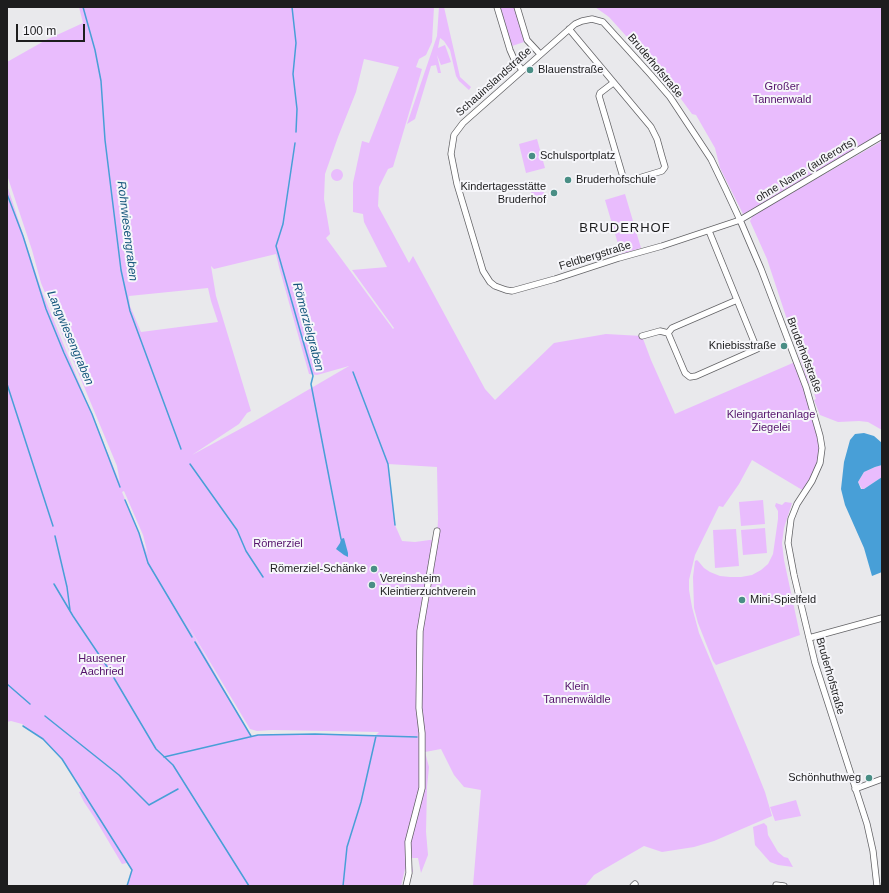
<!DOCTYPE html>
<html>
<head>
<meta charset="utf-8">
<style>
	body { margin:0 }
	#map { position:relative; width:889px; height:893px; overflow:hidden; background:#e9e9ec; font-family:Helvetica,sans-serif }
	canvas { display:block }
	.frame { position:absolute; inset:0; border:8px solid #1d1d1e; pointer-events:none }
	.scale { position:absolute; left:16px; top:24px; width:69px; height:18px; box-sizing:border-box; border:2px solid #1d1d1e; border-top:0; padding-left:5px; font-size:12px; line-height:14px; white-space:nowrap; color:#1d1d1e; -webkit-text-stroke:3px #f6f6fa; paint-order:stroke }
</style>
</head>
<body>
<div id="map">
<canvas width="889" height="893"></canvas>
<div class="frame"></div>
<div class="scale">100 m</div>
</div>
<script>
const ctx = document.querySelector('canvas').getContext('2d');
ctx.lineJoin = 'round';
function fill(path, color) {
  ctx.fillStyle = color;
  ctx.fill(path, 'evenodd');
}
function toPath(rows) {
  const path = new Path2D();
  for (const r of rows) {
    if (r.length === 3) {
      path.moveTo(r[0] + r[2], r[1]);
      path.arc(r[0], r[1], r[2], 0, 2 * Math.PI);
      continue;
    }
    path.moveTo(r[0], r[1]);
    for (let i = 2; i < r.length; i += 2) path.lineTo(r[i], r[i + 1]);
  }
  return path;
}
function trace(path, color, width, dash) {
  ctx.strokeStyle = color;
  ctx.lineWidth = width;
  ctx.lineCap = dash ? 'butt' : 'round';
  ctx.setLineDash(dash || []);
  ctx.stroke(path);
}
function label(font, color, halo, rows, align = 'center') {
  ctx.font = font + ' Helvetica,sans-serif';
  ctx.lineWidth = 4;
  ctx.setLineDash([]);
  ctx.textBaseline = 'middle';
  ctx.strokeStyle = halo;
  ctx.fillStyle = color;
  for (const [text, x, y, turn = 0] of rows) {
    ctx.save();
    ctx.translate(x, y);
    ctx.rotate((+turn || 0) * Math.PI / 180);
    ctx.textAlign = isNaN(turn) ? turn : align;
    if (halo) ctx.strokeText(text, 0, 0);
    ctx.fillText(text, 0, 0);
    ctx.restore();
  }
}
fill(toPath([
	[79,7,434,7,432,42,426,55,419,59,416,67,422,69,393,167,388,169,379,187,378,206,409,263,413,256,485,389,495,400,554,343,606,334,642,336,651,360,675,414,795,362,820,436,820,463,804,491,752,460,739,484,723,507,719,506,695,555,689,580,689,590,692,607,699,633,749,752,765,792,772,816,714,841,694,847,662,852,644,846,594,875,585,886,473,886,481,790,464,787,454,775,441,749,425,752,429,767,427,787,426,832,428,855,421,873,418,858,411,858,413,872,405,869,401,886,127,886,132,871,131,868,127,863,122,864,94,817,84,802,79,792,83,791,62,759,43,739,22,724,11,721,7,722,7,185,41,289,120,483,117,466,41,283,32,250,7,175,7,62,46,40,83,23],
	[364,59,399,67,369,143,362,141,353,183,353,212,363,214,364,222,387,267,352,270,394,328,393,329,326,238,330,234,324,199,325,174,338,137,356,92],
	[276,254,279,267,309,374,317,375,349,366,253,422,192,455,239,424,247,413,251,411,216,296,211,266,214,269],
	[208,288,211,301,218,322,141,332,130,306,129,296],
	[388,464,437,467,438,519,437,539,415,542,402,541,395,525],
	[124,491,143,535,148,555,122,492],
	[183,617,250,729,257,731,272,730,379,732,375,736,315,734,276,734,251,736],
	[439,7,444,7,460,77,471,87,469,90,459,81,456,76,450,50,444,41,440,38,438,48,445,45,451,62,441,65,437,55,441,73,438,73,436,65,431,66,415,119,407,124,437,36],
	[500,7,515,7,524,42,512,46],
	[595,7,882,7,882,133,747,214,743,214,720,168,715,148,696,115,692,114,673,88,609,17],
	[537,139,545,168,526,173,519,144],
	[882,141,882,430,868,422,859,421,838,422,820,415,814,400,816,399,811,384,808,383,767,259,750,221,752,217,762,210],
	[337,175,6],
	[543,189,546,201,535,205,531,192],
	[625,194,641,248,621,254,605,200],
	[882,465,882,477,864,489,862,489,858,482,864,472,875,467],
	[763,500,765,524,741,526,739,502],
	[785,502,792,503,784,528,782,543,784,560,800,635,716,665,713,661,698,623,694,608,693,577,695,561,697,560,699,562,704,568,710,572,720,576,730,577,741,577,752,575,761,570,768,564,773,554,778,519,778,511,775,506,776,503,782,505],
	[765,528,767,553,743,555,741,530],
	[736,529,739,566,715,568,713,530],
	[796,800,801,816,775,821,770,807],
	[764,823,767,826,768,835,778,852,784,857,788,858,793,867,778,865,770,862,755,845,753,827]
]), '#e9bcfd');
fill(toPath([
	[864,433,874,436,882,443,882,465,875,467,864,472,858,482,861,489,864,489,882,477,882,572,872,576,864,548,845,505,841,489,844,462,850,440,855,434],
	[344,538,348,553,348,557,344,555,336,549,340,543,341,539]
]), '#489fd7');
trace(toPath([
	[83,7,95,50,101,81,105,140,121,270,130,311,181,449],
	[292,7,296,43,293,74,297,109,296,132],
	[295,143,283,224,276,246,313,376,311,384,341,539],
	[7,194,23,236,46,309,64,353,92,414,120,487],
	[353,372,388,464,395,525],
	[7,384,53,526],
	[190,464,237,530,246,551,263,577],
	[125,500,139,533,148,563,192,637],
	[55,536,67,587,70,610],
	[54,584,73,616,110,671],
	[195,642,251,736],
	[114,678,156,749,173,765,249,886],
	[7,684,30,704],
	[45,716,119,775,149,805,178,789],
	[23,726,43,739,62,759,132,870,127,886],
	[164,757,258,735,315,734,417,737],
	[343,886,347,847,361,802,376,736]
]), '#489fd7', 1.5);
const minor = toPath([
	[497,7,510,50,514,59,522,70],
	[517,7,527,40,540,54],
	[569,29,651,127,657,139,662,157,665,167,662,171,629,181,623,177,599,96,600,93,613,83],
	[668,333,672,328,737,300],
	[642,336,660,331,668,333,685,373,690,377,696,376,757,349,709,231],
	[809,638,882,618],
	[855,789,882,779],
	[776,885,784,886],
	[406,886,409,873,408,842,422,788,422,733,419,708,420,631,437,531],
	[633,886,635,884],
	[877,886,873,851,867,824,815,663,794,575,788,543,791,519,797,504,812,481,820,463,822,448,820,436,806,387,761,269,740,220,726,190,711,159,670,97,651,75,603,22,592,19,582,21,575,24,463,123,454,135,451,154,457,184,483,271,490,282,495,286,506,290,512,291,555,279,619,258,662,246,740,220,882,136]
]);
trace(minor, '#636366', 7);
trace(minor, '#fff', 5.5);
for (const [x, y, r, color] of [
	[530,70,4,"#498e85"],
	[532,156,4,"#498e85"],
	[568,180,4,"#498e85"],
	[554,193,4,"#498e85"],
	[784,346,4,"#498e85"],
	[374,569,4,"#498e85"],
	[372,585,4,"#498e85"],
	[742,600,4,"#498e85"],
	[869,778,4,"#498e85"]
]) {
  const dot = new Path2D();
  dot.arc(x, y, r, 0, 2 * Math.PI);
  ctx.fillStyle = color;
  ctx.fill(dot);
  trace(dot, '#f6f6fa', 1.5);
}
label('11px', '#1d1d1e', '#f6f6fa', [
	["Bruderhofstraße",655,66,50],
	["Schauinslandstraße",494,82,-42],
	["ohne Name (außerorts)",806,170,-31],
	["Feldbergstraße",595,256,-17],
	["Bruderhofstraße",804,355,69],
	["Bruderhofstraße",830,676,74]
]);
label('11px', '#1d1d1e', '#f6f6fa', [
	["Blauenstraße",538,70],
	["Schulsportplatz",540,156],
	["Bruderhofschule",576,180],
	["Kindertagesstätte",546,187,"right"],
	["Bruderhof",546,200,"right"],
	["Kniebisstraße",776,346,"right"],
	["Römerziel-Schänke",366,569,"right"],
	["Vereinsheim",380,579],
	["Kleintierzuchtverein",380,592],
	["Mini-Spielfeld",750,600],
	["Schönhuthweg",861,778,"right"]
], 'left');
label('11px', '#54126b', '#f6f6fa', [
	["Großer",782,87],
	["Tannenwald",782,100],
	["Kleingartenanlage",771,415],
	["Ziegelei",771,428],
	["Römerziel",278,544],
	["Hausener",102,659],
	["Aachried",102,672],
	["Klein",577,687],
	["Tannenwäldle",577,700]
]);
label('italic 12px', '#15567c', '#f6f6fa', [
	["Rohrwiesengraben",127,231,83],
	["Römerzielgraben",308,327,75],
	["Langwiesengraben",70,338,67]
]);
ctx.letterSpacing = '1px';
label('13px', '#1d1d1e', '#f6f6fa', [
	["BRUDERHOF",625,228]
]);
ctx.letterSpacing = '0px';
</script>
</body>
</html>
